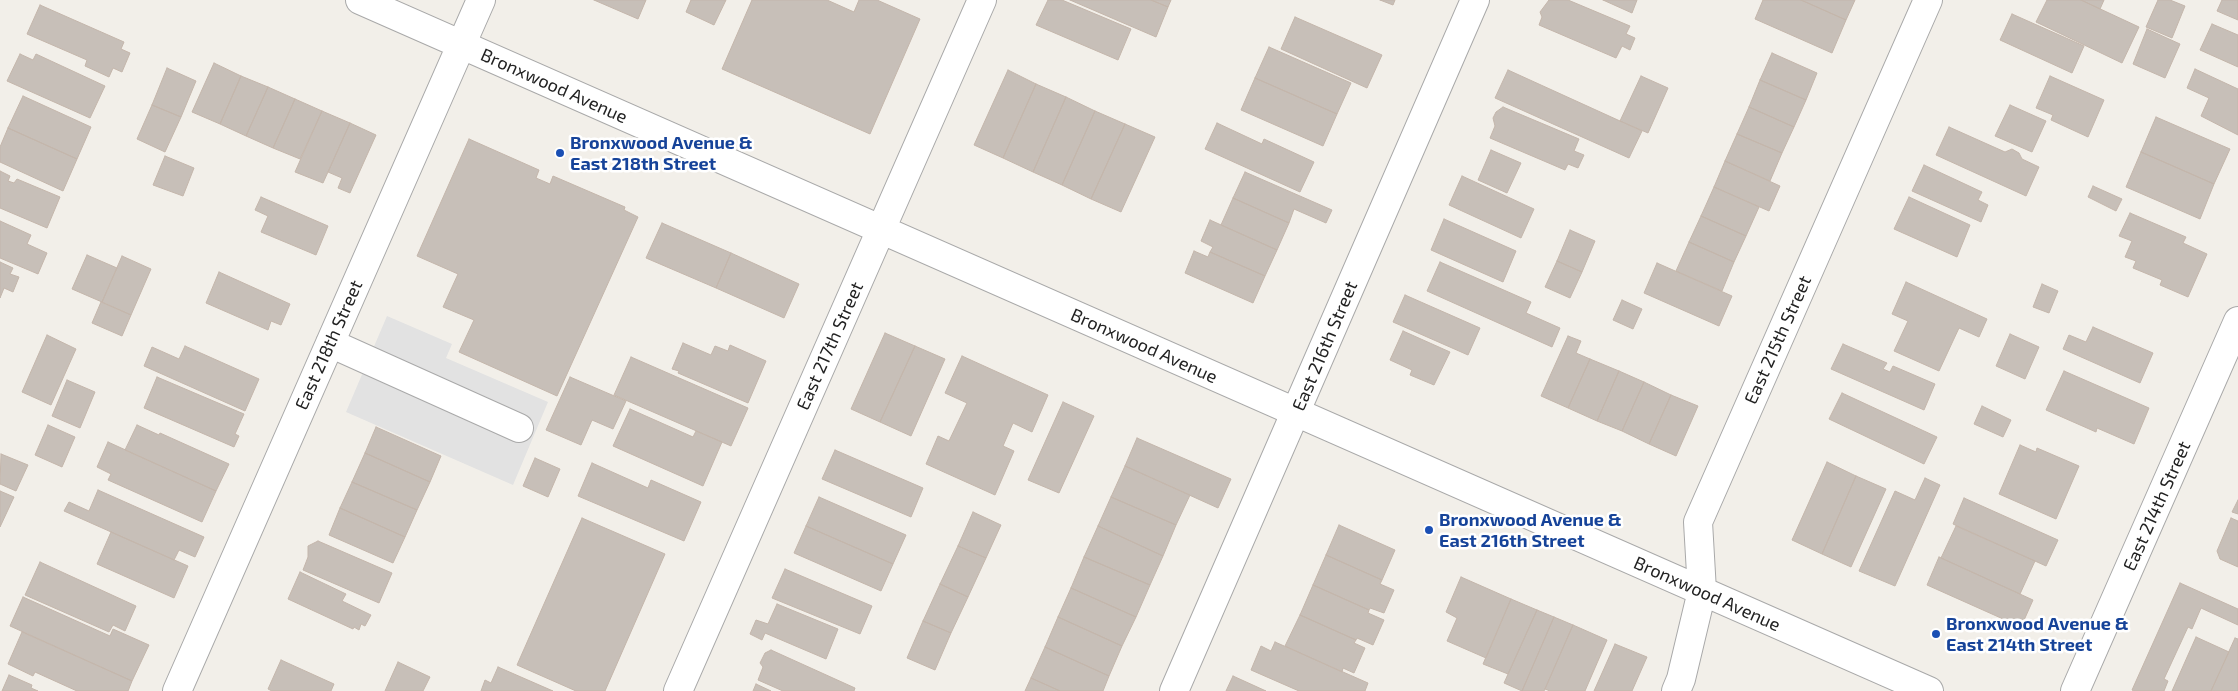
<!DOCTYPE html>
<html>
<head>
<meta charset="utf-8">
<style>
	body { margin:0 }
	canvas { display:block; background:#f2efe9 }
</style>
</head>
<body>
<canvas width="2238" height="691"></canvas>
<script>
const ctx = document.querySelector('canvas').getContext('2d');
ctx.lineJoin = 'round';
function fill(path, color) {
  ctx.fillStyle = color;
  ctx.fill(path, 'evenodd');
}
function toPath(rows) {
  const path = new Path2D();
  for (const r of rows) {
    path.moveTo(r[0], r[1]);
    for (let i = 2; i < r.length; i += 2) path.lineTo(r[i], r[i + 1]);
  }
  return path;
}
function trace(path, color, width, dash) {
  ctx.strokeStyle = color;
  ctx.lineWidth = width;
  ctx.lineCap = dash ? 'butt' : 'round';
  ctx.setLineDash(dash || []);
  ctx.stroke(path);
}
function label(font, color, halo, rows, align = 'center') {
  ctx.font = font + ' "Exo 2",sans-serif';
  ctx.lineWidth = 5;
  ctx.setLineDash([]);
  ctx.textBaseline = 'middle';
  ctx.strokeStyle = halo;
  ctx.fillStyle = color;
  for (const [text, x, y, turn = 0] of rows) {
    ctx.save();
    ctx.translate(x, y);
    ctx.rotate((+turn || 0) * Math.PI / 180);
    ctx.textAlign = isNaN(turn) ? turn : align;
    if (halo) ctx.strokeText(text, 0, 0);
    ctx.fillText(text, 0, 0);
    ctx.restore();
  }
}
fill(toPath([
	[387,316,452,344,446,358,548,402,513,485,346,412]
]), '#e2e2e2');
const building = toPath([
	[594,0,646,0,638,19,594,0],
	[691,0,726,0,714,25,686,12,691,0],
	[752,0,827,0,854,12,859,0,877,0,920,19,870,134,722,69,752,0],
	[1048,0,1062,0,1131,29,1118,60,1036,25,1048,0],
	[1070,0,1151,0,1168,7,1156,37,1070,0],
	[1151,0,1171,0,1168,7,1151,0],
	[1380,0,1395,0,1393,5,1380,0],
	[1549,0,1568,0,1630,26,1626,34,1635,38,1630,50,1622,46,1616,58,1539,25,1542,17,1540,12,1549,0],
	[1603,0,1637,0,1632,13,1603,0],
	[1763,0,1801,0,1846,20,1832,53,1755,19,1763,0],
	[1801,0,1855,0,1846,20,1801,0],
	[2047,0,2081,0,2139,27,2122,63,2036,22,2047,0],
	[2081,0,2104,0,2100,9,2081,0],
	[2158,0,2170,0,2185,6,2172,38,2146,27,2158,0],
	[2222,0,2238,0,2238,20,2217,11,2222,0],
	[40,5,124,42,121,49,130,53,122,72,113,68,109,77,85,66,87,60,27,34,40,5],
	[2012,14,2084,46,2072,73,2000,40,2012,14],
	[1295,17,1382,55,1367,88,1281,49,1295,17],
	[2212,24,2238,35,2238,67,2200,50,2212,24],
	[2147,29,2180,44,2165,78,2133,64,2147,29],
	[1269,47,1351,83,1337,114,1255,78,1269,47],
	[1772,53,1817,73,1806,100,1760,80,1772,53],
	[20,54,33,60,36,54,105,86,90,118,7,81,20,54],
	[214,63,241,76,220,124,192,112,214,63],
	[167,68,196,81,181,117,152,105,167,68],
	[2195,69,2238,89,2238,135,2201,116,2209,98,2187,88,2195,69],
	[1008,70,1036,84,1003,158,974,145,1008,70],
	[1508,70,1642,131,1629,158,1495,98,1508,70],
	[241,76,268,87,246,136,220,124,241,76],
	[1641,76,1668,88,1648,133,1620,121,1641,76],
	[2050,76,2104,100,2088,137,2051,120,2053,115,2036,108,2050,76],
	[1255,78,1337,114,1323,146,1241,110,1255,78],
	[1760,80,1806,100,1794,127,1749,107,1760,80],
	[1036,84,1066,97,1033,172,1003,158,1036,84],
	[268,87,295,99,273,148,246,136,268,87],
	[23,96,91,127,77,159,8,128,23,96],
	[1066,97,1095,111,1062,185,1033,172,1066,97],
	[295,99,322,111,300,159,273,148,295,99],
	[152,105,181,117,165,152,137,139,152,105],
	[2010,105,2046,121,2032,152,1995,136,2010,105],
	[1503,107,1579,139,1574,151,1584,155,1578,168,1568,164,1565,170,1490,138,1495,126,1493,118,1496,112,1503,107],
	[1749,107,1794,127,1782,153,1737,134,1749,107],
	[322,111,350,123,323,183,295,172,322,111],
	[1095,111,1125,124,1091,199,1062,185,1095,111],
	[2156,117,2230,149,2214,184,2141,152,2156,117],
	[350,123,376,135,350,193,338,188,342,178,328,172,350,123],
	[1217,123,1262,144,1264,139,1314,162,1300,192,1205,149,1217,123],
	[1125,124,1155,137,1121,212,1091,199,1125,124],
	[1949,127,2005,152,2012,149,2019,153,2022,159,2039,167,2026,196,1936,155,1949,127],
	[8,128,77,159,63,191,0,162,0,147,8,128],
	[1737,134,1782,153,1770,181,1725,161,1737,134],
	[469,139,539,170,536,178,550,184,553,176,625,207,624,210,638,217,557,396,459,352,474,320,443,307,458,274,417,256,469,139],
	[1491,150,1521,163,1507,193,1478,180,1491,150],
	[2141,152,2214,184,2200,219,2126,187,2141,152],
	[165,156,194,168,183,196,153,185,165,156],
	[1725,161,1780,186,1769,211,1714,187,1725,161],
	[1924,165,1982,192,1978,200,1988,205,1981,222,1912,191,1924,165],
	[0,171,10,176,8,181,14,183,17,179,60,197,47,228,0,208,0,171],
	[1245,172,1332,210,1326,223,1294,209,1289,223,1233,198,1245,172],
	[1462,176,1534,209,1521,238,1449,205,1462,176],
	[2093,186,2122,199,2116,211,2088,197,2093,186],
	[1714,187,1759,207,1746,236,1701,216,1714,187],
	[261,197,328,226,316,255,261,232,268,216,255,210,261,197],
	[1909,197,1970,225,1957,257,1894,229,1909,197],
	[1233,198,1289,223,1277,250,1221,225,1233,198],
	[2130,213,2186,237,2183,243,2207,254,2188,297,2160,285,2162,280,2133,268,2136,261,2125,257,2132,241,2119,236,2130,213],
	[1701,216,1746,236,1734,262,1689,242,1701,216],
	[1444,219,1516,251,1503,282,1431,250,1444,219],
	[1210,220,1277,250,1265,276,1210,252,1213,247,1201,241,1210,220],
	[0,221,31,235,27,244,47,253,38,274,0,258,0,221],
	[662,223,731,253,716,288,646,258,662,223],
	[1570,230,1595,241,1582,272,1557,261,1570,230],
	[1689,242,1734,262,1722,291,1676,271,1689,242],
	[1194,251,1208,257,1210,252,1265,276,1253,303,1185,273,1194,251],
	[731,253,799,284,784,318,716,288,731,253],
	[87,255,117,268,102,302,72,289,87,255],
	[122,256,151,269,131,315,102,302,122,256],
	[1557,261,1582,272,1570,298,1545,287,1557,261],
	[0,262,13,268,10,274,19,277,13,292,4,288,0,298,0,262],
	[1440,262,1531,302,1526,313,1560,328,1552,347,1427,291,1440,262],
	[1657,263,1732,296,1719,326,1644,293,1657,263],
	[219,272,290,304,281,325,271,321,268,330,206,303,219,272],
	[1906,282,1987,319,1979,337,1959,328,1939,371,1894,351,1908,321,1892,314,1906,282],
	[2042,284,2058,291,2049,313,2033,307,2042,284],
	[1405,295,1480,328,1468,355,1393,322,1405,295],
	[1622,300,1642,309,1633,329,1613,320,1622,300],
	[101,302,131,315,122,336,92,323,101,302],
	[2093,327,2153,353,2140,383,2063,349,2069,335,2086,342,2093,327],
	[1403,331,1450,352,1434,385,1410,375,1412,370,1390,360,1403,331],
	[885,333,915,346,880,422,851,409,885,333],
	[2010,334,2039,347,2025,379,1996,366,2010,334],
	[47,335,76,349,51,405,22,392,47,335],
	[1568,336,1581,341,1576,353,1590,359,1568,408,1541,396,1568,336],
	[683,343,711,355,715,346,728,351,730,345,766,361,748,403,678,373,679,371,672,369,683,343],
	[1843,344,1887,363,1883,369,1890,372,1893,366,1935,384,1924,410,1831,369,1843,344],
	[185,346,259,379,245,411,144,366,152,347,179,359,185,346],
	[915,346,945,359,911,436,880,422,915,346],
	[962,356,1048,395,1032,432,1013,423,1003,446,1014,451,995,495,926,464,938,436,949,441,967,403,945,393,962,356],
	[631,357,748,408,731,446,614,395,631,357],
	[1590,359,1619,371,1597,421,1568,408,1590,359],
	[1619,371,1644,382,1622,431,1597,421,1619,371],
	[2064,371,2149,408,2134,444,2097,428,2096,432,2046,410,2064,371],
	[157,377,244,414,235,434,239,436,234,447,144,408,157,377],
	[570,377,626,401,613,429,592,420,581,445,546,430,570,377],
	[67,380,95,392,80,428,52,416,67,380],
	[1644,382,1671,395,1649,444,1622,431,1644,382],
	[1842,393,1937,437,1924,464,1829,419,1842,393],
	[1671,395,1698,406,1676,456,1649,444,1671,395],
	[1063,402,1094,416,1059,493,1028,480,1063,402],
	[1982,406,2011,420,2003,437,1974,424,1982,406],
	[630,409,693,437,696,431,722,442,703,486,613,446,630,409],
	[48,425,75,437,62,467,35,455,48,425],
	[137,425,159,435,160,433,229,464,216,491,125,450,137,425],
	[376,427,441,456,430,482,365,453,376,427],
	[1137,438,1231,479,1218,508,1125,466,1137,438],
	[108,442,216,491,202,522,108,480,111,474,97,467,108,442],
	[2020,445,2036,452,2037,448,2079,466,2056,519,1999,494,2020,445],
	[835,450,923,488,911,517,822,479,835,450],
	[365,453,430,482,417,510,352,482,365,453],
	[1,454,28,465,16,491,0,484,1,454],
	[535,458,560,469,548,497,523,486,535,458],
	[1827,462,1856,476,1822,554,1792,540,1827,462],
	[592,463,648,488,651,480,701,502,684,541,578,496,592,463],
	[1125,466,1190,495,1176,525,1111,497,1125,466],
	[1856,476,1886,489,1851,567,1822,554,1856,476],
	[1925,478,1940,485,1895,586,1859,571,1895,491,1915,500,1925,478],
	[352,482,417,510,405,537,340,508,352,482],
	[98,490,204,537,195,557,179,550,174,560,64,511,69,502,89,511,98,490],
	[0,491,14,497,0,527,0,491],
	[819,497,906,535,893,564,806,526,819,497],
	[1111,497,1176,525,1163,556,1098,526,1111,497],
	[1964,498,2058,540,2046,566,1953,524,1964,498],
	[2238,500,2238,514,2232,512,2238,500],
	[340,508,405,537,393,563,329,535,340,508],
	[973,512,1001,525,986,558,958,546,973,512],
	[582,518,665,554,605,691,576,691,517,665,582,518],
	[2231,518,2238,521,2238,567,2220,559,2217,551,2231,518],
	[1339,525,1395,550,1382,580,1326,555,1339,525],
	[806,526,893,564,881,591,794,553,806,526],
	[1098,526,1163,556,1150,585,1084,557,1098,526],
	[1956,526,2035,561,2020,594,1941,558,1956,526],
	[111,532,188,566,174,598,97,564,111,532],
	[318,541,392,573,379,603,303,570,308,557,308,546,318,541],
	[958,546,986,558,968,597,940,584,958,546],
	[1326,555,1382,580,1380,584,1394,590,1384,613,1370,608,1369,610,1313,585,1326,555],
	[1084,557,1150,585,1136,617,1071,588,1084,557],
	[1939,557,2033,600,2021,627,1927,585,1939,557],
	[40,562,136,606,125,631,113,625,109,632,25,595,40,562],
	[785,569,872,606,860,634,772,598,785,569],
	[300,572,346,594,342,601,371,615,365,626,361,624,359,630,354,627,353,629,288,599,300,572],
	[1461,577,1511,599,1486,658,1447,641,1457,618,1446,612,1461,577],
	[2180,583,2238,609,2238,625,2201,608,2192,629,2188,627,2164,679,2168,681,2164,691,2134,691,2132,690,2180,583],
	[940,584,968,597,951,633,923,621,940,584],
	[1313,585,1369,610,1368,613,1384,620,1373,645,1357,638,1356,640,1300,615,1313,585],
	[1071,588,1136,617,1122,646,1058,617,1071,588],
	[23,597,110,636,113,629,149,645,132,681,10,626,23,597],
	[1511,599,1537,610,1508,674,1483,664,1511,599],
	[777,604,838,629,826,659,765,633,762,640,750,634,756,620,768,624,777,604],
	[1537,610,1554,617,1522,691,1504,683,1537,610],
	[1300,615,1356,640,1354,643,1365,648,1354,673,1343,668,1342,672,1285,646,1300,615],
	[1058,617,1122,646,1109,676,1045,647,1058,617],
	[1554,617,1573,625,1544,691,1522,691,1554,617],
	[923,621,951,633,935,670,907,658,923,621],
	[1573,625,1607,640,1585,691,1550,691,1545,689,1573,625],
	[22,632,132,681,128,691,77,691,35,672,33,676,8,664,22,632],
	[2196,637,2229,652,2211,691,2172,691,2196,637],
	[2235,638,2238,639,2238,691,2211,691,2235,638],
	[1275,642,1368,683,1365,691,1299,691,1251,670,1261,646,1271,651,1275,642],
	[1615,644,1647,657,1632,691,1594,691,1615,644],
	[1045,647,1109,676,1103,691,1060,691,1031,678,1045,647],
	[771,650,855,688,854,691,783,691,758,680,763,667,760,663,765,653,771,650],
	[281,660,334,684,331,691,272,691,268,689,281,660],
	[398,662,430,677,423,691,385,691,398,662],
	[498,667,553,691,481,691,485,680,491,683,498,667],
	[9,675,32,685,31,688,38,691,2,691,9,675],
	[1233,676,1266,691,1226,691,1233,676],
	[1031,678,1060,691,1025,691,1031,678],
	[756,684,771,691,753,691,756,684]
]);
fill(building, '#c7bfb8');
trace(building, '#c4b6ab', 1);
const minor = toPath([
	[360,0,1929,691],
	[330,343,519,428],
	[177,691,481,0],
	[678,691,982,0],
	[1174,691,1475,0],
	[1676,691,1681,679,1702,591,1698,522,1928,0],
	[2075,691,2238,321]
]);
trace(minor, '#a9a9a9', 30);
trace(minor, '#fff', 28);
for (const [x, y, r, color] of [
	[560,153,5,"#1a4fb4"],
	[1429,530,5,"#1a4fb4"],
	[1936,634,5,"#1a4fb4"]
]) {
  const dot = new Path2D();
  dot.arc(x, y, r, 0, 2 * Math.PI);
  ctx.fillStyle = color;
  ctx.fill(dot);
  trace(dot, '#fff', 2);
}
label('18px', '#222', '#fff', [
	["Bronxwood Avenue",554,86,24],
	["East 215th Street",1778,340,-66],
	["East 218th Street",329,345,-66],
	["East 217th Street",830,346,-66],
	["Bronxwood Avenue",1144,346,24],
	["East 216th Street",1325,346,-67],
	["East 214th Street",2157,506,-66],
	["Bronxwood Avenue",1707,594,24]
]);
label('bold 18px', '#164399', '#fff', [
	["Bronxwood Avenue &",570,143],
	["East 218th Street",570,164],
	["Bronxwood Avenue &",1439,520],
	["East 216th Street",1439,541],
	["Bronxwood Avenue &",1946,624],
	["East 214th Street",1946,645]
], 'left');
</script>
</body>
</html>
